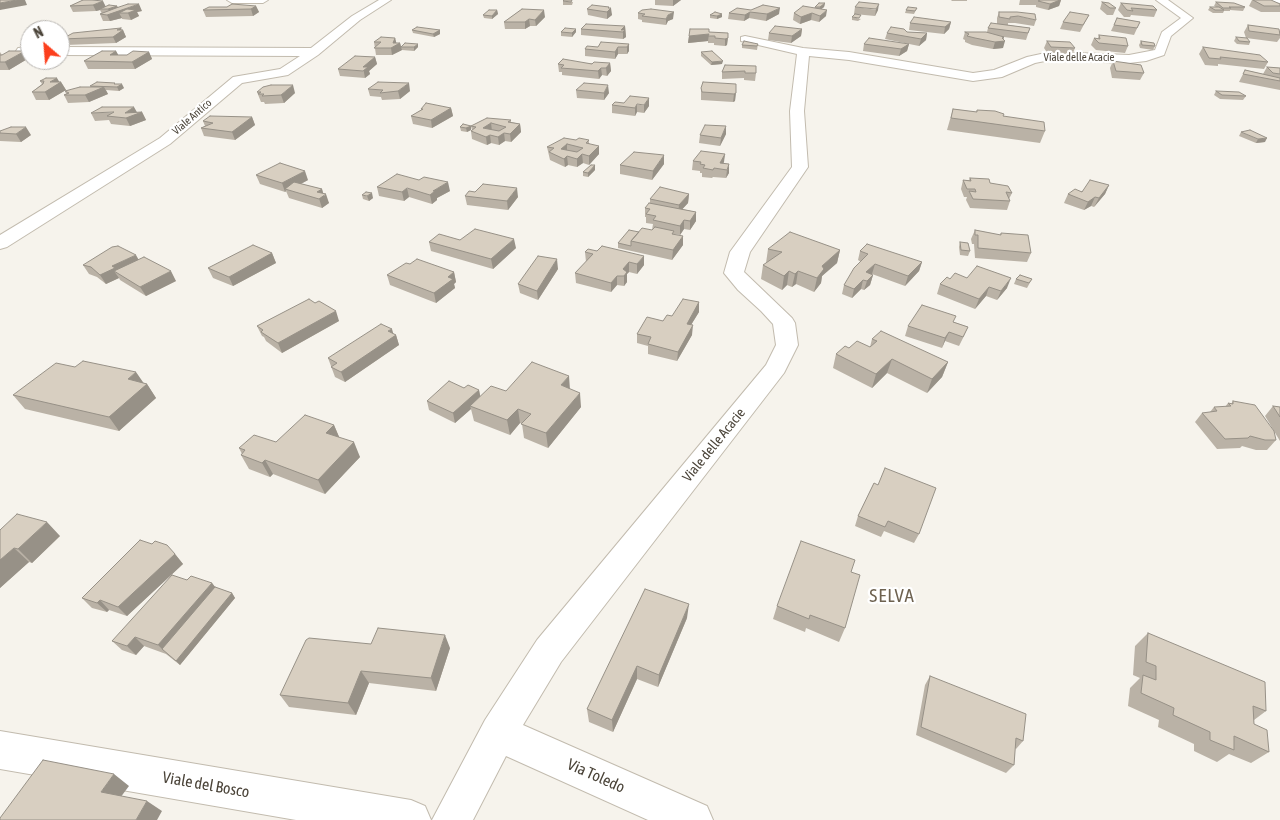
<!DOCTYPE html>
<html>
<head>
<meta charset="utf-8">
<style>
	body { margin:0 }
	#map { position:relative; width:1280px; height:820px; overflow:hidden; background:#f6f3ec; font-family:"Asap Condensed",sans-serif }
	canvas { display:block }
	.north { position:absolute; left:20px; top:20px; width:50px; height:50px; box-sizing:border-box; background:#fff; border:1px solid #b7b4b0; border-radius:50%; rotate:333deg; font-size:14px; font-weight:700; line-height:20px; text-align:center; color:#4b4439 }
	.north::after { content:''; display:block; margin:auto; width:18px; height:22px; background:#fc3f1d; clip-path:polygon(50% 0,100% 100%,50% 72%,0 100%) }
</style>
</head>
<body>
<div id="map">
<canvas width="1280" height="820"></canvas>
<div class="north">N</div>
</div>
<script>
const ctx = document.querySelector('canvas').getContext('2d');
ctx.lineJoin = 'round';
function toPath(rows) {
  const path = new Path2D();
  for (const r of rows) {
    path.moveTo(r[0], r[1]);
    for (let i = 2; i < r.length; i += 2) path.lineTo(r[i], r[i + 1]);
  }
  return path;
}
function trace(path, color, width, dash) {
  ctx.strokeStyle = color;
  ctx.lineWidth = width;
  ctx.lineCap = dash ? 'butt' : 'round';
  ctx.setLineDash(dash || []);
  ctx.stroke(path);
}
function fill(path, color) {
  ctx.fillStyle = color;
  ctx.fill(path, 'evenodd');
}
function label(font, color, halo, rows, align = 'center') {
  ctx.font = font + ' "Asap Condensed",sans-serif';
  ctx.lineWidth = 4.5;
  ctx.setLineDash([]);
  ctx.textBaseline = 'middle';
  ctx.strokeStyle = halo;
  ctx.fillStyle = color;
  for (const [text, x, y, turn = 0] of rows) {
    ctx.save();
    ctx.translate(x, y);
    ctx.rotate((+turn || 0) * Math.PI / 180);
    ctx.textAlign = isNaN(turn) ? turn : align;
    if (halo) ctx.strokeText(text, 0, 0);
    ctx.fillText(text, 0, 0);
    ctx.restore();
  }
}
const street = toPath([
	[227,0,268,0,263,3,232,3,227,0],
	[379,0,391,0,360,20,318,55,288,75,242,83,170,144,7,247,0,249,0,235,160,138,233,77,280,69,300,56,60,55,60,47,311,48,352,16,379,0],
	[1156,0,1168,0,1193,18,1171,36,1164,55,1146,61,1129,63,1050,60,1035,63,1002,77,973,81,849,60,809,56,804,111,808,167,750,252,744,272,792,318,795,323,798,345,784,373,561,662,523,725,707,806,713,820,648,820,506,756,473,820,432,820,485,720,537,640,766,365,776,345,773,324,761,311,738,290,724,273,730,252,792,167,790,111,797,54,741,41,741,37,745,36,803,48,849,52,973,73,994,70,1027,57,1050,52,1129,55,1155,50,1162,32,1181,18,1156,0],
	[1271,0,1280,0,1280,3,1272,2,1271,0],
	[30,47,30,55,18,54,16,51,18,48,30,47],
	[0,731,411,800,425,806,431,820,296,820,0,769,0,731]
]);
trace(street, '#c2bbae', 2);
fill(street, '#fff');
fill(toPath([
	[83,0,106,7,117,6,118,7,142,11,137,12,139,16,131,20,122,19,122,18,110,21,103,21,100,14,102,14,100,10,96,11,73,12,70,6],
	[655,0,681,0,673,6,655,5],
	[951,0,967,0,967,1,952,1],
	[1020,0,1061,0,1059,6,1048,10,1036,7,1036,5,1019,5],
	[1252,0,1280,4,1280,12,1261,12,1249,6],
	[563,1,573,2,572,5,563,5],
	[1102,2,1116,8,1113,15,1107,15,1100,9],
	[1216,2,1245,7,1243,11,1230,10,1230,11,1224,11,1223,13,1213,13,1208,10,1210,7,1216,7,1214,6],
	[825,3,824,7,821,9,826,16,819,22,811,20,800,24,793,20,794,13,814,8,815,7],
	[1121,3,1157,10,1154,17,1131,15,1130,17,1124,17,1118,10],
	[256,6,259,12,253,16,206,17,203,10,227,7],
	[855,7,878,10,875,16,854,14],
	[609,8,612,15,607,19,588,15,587,9],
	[917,8,914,14,905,13,906,10],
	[522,9,545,17,536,26,530,26,525,29,505,29,504,22],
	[497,10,498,14,492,19,484,18,483,15],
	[751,10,779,14,766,21,749,18,744,21,728,19,729,13],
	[999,12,1036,20,1034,26,1015,23,1008,23,1008,25,1030,28,1026,40,1004,37,1003,48,993,49,972,45,965,42,965,40,963,39,965,32,987,32,988,28,997,24,997,18],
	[638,13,673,19,668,21,666,25,642,22,642,20,638,19],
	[710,15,722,17,717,19,710,18],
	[1089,15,1080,32,1060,29,1063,22],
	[852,17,861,19,858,21,852,20],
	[1117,18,1140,22,1134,35,1111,31],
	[951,22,949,29,944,34,909,30,910,23],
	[1248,25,1280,31,1280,38,1277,42,1246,38,1244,32],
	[625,26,626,37,623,39,581,35,581,29],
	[576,29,576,32,572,37,561,36,561,32],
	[802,29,801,36,791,43,768,40,769,33],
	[123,30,126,37,116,43,66,45,62,39],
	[412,30,440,30,440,34,434,37,413,33],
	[709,32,728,33,727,45,725,46,714,45,714,43,708,43,708,41,688,43,689,36],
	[907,32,927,33,926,40,919,46,885,39,887,33],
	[1099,35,1128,46,1125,53,1096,50,1091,45,1094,38,1098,38],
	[1236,37,1250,42,1249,45,1237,44,1234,41],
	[395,38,396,43,400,43,402,50,392,55,376,55,374,42],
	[1047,41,1075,48,1072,55,1048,54,1044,48],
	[1141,41,1155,46,1153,50,1140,48,1139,45],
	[629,44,629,51,627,54,618,54,615,59,585,56,585,49,598,47],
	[758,44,757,50,742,48,742,45],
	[864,44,909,44,907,51,899,56,863,51],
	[401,47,418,47,414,51,402,50],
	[1203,47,1268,62,1264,69,1218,64,1218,66,1205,65,1199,54],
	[116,51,118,55,127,55,149,52,152,59,135,69,88,69,84,61],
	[0,52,2,55,29,58,9,70,0,70],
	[701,52,722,64,711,65,701,56],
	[375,57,377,64,369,71,370,74,365,78,340,76,338,69],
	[1113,61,1144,73,1140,80,1112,78,1110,68],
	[610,63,611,71,607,76,602,75,599,79,562,75,562,72,559,72,558,64],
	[725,65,756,73,755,81,744,80,744,78,722,79,722,72],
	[1267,67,1280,68,1280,90,1239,82,1245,70,1263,74],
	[40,81,61,82,66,90,49,100,36,100,32,92,42,84],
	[116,84,124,88,119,91,106,90,108,94,89,102,68,103,64,95,66,94,65,91,91,87,90,86],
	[736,84,735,101,733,102,701,100,701,88],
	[368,89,410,91,400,99,382,100,381,97,370,96],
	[576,90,609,93,604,100,577,98],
	[1216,91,1246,96,1243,100,1220,99,1214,95],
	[257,92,295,93,284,103,265,104,264,102,261,102],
	[624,103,649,106,644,113,637,112,635,116,612,113,612,105],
	[451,108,453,116,432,128,413,124,411,116,421,110,421,109],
	[953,109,976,112,977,110,1003,116,1045,131,1040,143,947,130],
	[142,112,146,120,130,126,111,124,109,120,95,121,91,113],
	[252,117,255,125,235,140,204,136,201,128,205,126,203,121],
	[511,120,511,122,520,124,521,132,511,142,505,141,499,145,491,143,487,145,472,139,471,131,472,130,471,126],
	[471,126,471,130,467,132,461,131,460,127],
	[0,131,31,135,21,142,0,141],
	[1241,132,1265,142,1256,143,1239,136],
	[726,134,720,146,699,143,700,135],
	[576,140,589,140,589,143,599,154,589,165,583,163,577,167,568,165,565,167,550,160,547,147],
	[725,154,723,164,729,173,726,178,713,177,712,178,702,177,702,173,700,173,700,171,692,170,693,161],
	[664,164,652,180,620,174,620,165],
	[595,170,588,177,583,176,583,172],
	[256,175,308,180,301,184,322,189,323,194,329,203,322,208,289,198,286,191,285,192,260,184],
	[970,178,990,183,1012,193,1009,199,1010,201,1007,210,970,208,966,200,967,197,964,197,961,189,963,180,969,180],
	[1109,185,1105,194,1094,207,1091,206,1084,210,1064,203,1068,194],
	[377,187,450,191,437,198,437,200,432,204,409,197,404,201,379,196],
	[689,194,688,203,682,209,696,212,696,221,690,230,684,229,680,235,674,234,683,245,672,260,618,248,618,243,639,232,652,230,653,224,646,223,646,217,645,217,645,208,650,203,650,199],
	[362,195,373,198,369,201,363,199],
	[465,196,518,197,508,210,467,205],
	[975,230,1000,235,1001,233,1031,253,1027,262,975,258,974,244,972,244,971,239],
	[460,240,516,248,493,269,431,251,429,242],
	[960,242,970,251,968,256,960,255,959,247],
	[768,249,840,250,837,263,822,276,821,283,814,292,796,284,792,287,787,285,782,290,761,279,763,265,766,263],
	[860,251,922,262,919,271,905,286,872,274,871,275,873,275,870,285,864,290,861,289,852,298,842,294,844,285,861,262,858,260],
	[585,252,644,265,637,274,629,272,627,274,627,282,624,286,617,285,611,292,576,283,575,273,586,262],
	[272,253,276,263,233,286,213,278,208,268],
	[138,260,176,281,146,296,120,280,119,278,106,284,97,277,89,274,83,265],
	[410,264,454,272,456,282,454,284,455,288,436,303,390,285,387,275],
	[558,269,538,300,520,293,518,284],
	[967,278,1007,288,997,300,986,296,975,309,937,294,940,284,950,279],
	[1016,279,1032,279,1027,288,1014,284],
	[699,302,699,312,691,325,692,335,677,361,648,354,648,346,637,343,637,334],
	[315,303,339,321,282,353,266,341,264,337,262,336,257,326],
	[954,322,968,327,964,336,959,346,945,341,942,348,905,336,908,326],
	[393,334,396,335,399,345,345,382,335,377,328,358],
	[872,339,948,362,942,377,927,393,887,373,872,388,833,368,836,354,849,348,870,347],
	[143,383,147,384,156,398,119,431,25,409,13,395],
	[464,388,479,390,480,396,506,391,570,389,581,407,548,448,524,438,522,424,520,423,510,435,474,421,471,409,455,423,429,410,427,401],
	[1233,401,1276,440,1267,450,1256,450,1242,446,1240,448,1217,449,1195,422,1202,413,1210,412,1214,407,1225,407,1228,403,1231,404],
	[1273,406,1280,407,1280,441,1265,416],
	[334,425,339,437,360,457,325,494,273,474,270,477,249,469,241,455,242,454,239,448,276,442],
	[874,483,919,534,914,543,884,531,881,537,855,526,858,516],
	[0,530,60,536,32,563,29,562,0,588],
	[175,554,183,564,127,616,109,610,107,612,92,608,82,598],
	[851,572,845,628,839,642,806,628,805,632,773,619,777,606],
	[187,580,212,583,215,587,232,593,235,598,180,665,166,654,144,646,136,655,122,650,112,641],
	[687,618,658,687,637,679,613,732,589,722,587,709],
	[1148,633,1266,711,1254,720,1254,724,1269,752,1251,763,1229,754,1217,762,1194,751,1194,744,1158,727,1159,720,1128,706,1130,688,1140,678,1133,675,1135,646],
	[371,644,450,648,436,691,369,683,356,715,289,707,280,695],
	[930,676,1023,741,1016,749,1015,748,1014,765,1006,773,916,735,925,685]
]), '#bab2a6');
fill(toPath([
	[17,0,25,0,27,5,0,10,0,3],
	[673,0,681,0,673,6],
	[1060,0,1061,0,1059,6,1048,10,1050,4],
	[103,1,106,7,100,9,100,10,96,11,93,5],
	[825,3,824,7,819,11,820,7],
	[139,4,142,11,137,12,139,16,131,20,128,13,119,13,122,18,110,21,107,15,110,14,108,9,117,6,119,11],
	[879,4,878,10,875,16,876,9],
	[256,6,259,12,253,16,251,9],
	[609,7,609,10,611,8,612,15,607,19,607,12,608,8],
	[780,8,779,14,766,21,767,14],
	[497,10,498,14,492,19,492,16],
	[544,10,545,17,536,26,535,20],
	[827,10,826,16,819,22,820,16],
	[674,12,673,19,668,21,666,25,666,19,668,15],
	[750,12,749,18,744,21,745,15],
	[812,13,811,20,800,24,801,17],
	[722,14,722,17,717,19,717,16],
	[529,19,530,26,525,29,525,22],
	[951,22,949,29,944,34,945,27],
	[625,26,626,37,623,39,623,32,621,30],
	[121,28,122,31,123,30,126,37,116,43,113,37,117,30],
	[576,29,576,32,572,37,572,33],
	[802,29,801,36,791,43,792,36],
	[440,30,440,34,434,37,433,34],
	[927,33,926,40,919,46,921,39],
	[709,34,708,41,688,43,689,36],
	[1004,37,1002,41,1005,41,1003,48,993,49,995,42],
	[395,38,397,45,400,43,402,50,392,55,391,48],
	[728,38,727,45,725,46,725,39],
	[418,44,418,47,414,51,414,47],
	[629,44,629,51,627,54,627,47],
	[909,44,907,51,899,56,901,49],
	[618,47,618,54,615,59,615,52],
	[25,51,29,58,9,70,5,62],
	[116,51,120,58,114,62,110,55],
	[149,52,152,59,135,69,132,62],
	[375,57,377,64,369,71,370,74,365,78,363,67],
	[723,61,722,64,711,65,712,62],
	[610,63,611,71,607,76,606,68],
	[601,68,602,75,599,79,598,71],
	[57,78,60,83,61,82,66,90,49,100,45,92,50,82],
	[409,83,410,91,400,99,398,91],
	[122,84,124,88,119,91,117,87],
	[293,85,295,93,284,103,281,95],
	[608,85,609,93,604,100,604,93],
	[104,87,108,94,89,102,85,95],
	[736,93,735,101,733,102,734,94],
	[649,98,649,106,644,113,644,105],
	[637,104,637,112,635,116,635,108],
	[134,107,138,114,142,112,146,120,130,126,126,118,125,113],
	[451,108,453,116,432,128,431,120],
	[252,117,255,125,235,140,232,132],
	[491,123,492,131,483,128],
	[520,124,521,132,511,142,510,134],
	[471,126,471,130,467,132,466,128],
	[726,126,726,134,720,146,721,138],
	[26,127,31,135,21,142,16,134],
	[504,133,505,141,499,145,498,137],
	[490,135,491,143,487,145,486,137],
	[1267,138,1265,142,1256,143,1258,139],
	[567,144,567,152,561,149],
	[599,146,599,154,589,165,589,156],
	[582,154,583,163,577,167,577,159],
	[725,154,724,162,721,169,720,163],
	[664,155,664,164,652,180,653,171],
	[567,156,568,165,565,167,564,159],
	[729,164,729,173,726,178,727,170],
	[595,165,595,170,588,177,588,173],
	[305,171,308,180,289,190,285,189,286,191,285,192,282,183],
	[448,182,450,191,437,198,437,200,432,204,430,195,433,191],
	[1109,185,1105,194,1094,207,1099,198],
	[407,188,409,197,404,201,402,192],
	[517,188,518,197,508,210,507,201],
	[322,189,324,196,326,194,329,203,322,208,317,192],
	[372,193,373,198,369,201,367,196],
	[689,194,688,203,678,214,679,205],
	[1095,197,1091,206,1084,210,1088,202],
	[696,212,696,221,690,230,690,221],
	[684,220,684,229,680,235,680,226],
	[683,236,683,245,672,260,673,250],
	[514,239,516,248,493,269,491,259],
	[840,250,837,263,822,276,821,283,814,292,817,278,822,266],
	[272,253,276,263,233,286,229,277],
	[136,255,141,264,114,271,119,278,106,284,100,275,112,266],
	[644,256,644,265,637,274,637,264],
	[557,259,558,269,538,300,537,291],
	[629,262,629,272,627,274,627,282,624,286,624,276,623,269],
	[922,262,919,271,905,286,908,276],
	[875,264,872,274,865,280,866,272],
	[171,271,176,281,146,296,140,287],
	[789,271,787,285,782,290,784,276],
	[798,271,796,284,792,287,795,274],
	[454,272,456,282,454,284,455,288,436,303,434,293,448,277],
	[873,275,870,285,864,290,867,281],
	[617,276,617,285,611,292,611,283],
	[1011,278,1007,288,997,300,1001,291],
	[863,280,861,289,852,298,854,289],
	[989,287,986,296,975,309,979,299],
	[699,302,699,312,686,333,687,324],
	[336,311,339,321,282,353,278,343],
	[693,325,692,335,677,361,678,352],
	[392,329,394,336,396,335,399,345,345,382,341,372,388,331],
	[949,332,945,341,942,348,945,338],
	[892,359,887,373,872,388,876,374],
	[948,362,942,377,927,393,932,379],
	[136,372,145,385,147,384,156,398,119,431,109,417,128,379],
	[569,376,570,390,561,385],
	[479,390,481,400,470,406,471,409,455,423,453,413],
	[580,393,581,407,548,448,546,433],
	[518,409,520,423,510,435,507,420],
	[334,425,340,439,326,433],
	[354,442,360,457,325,494,318,480],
	[265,460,273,474,270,477,262,463],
	[47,522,60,536,32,563,18,549],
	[14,548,29,562,0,588,0,560],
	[175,554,183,564,127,616,118,607],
	[212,583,219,592,162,649,158,645],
	[232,593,235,598,180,665,176,661],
	[100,600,109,610,107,612,97,603],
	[689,604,687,618,658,687,659,675],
	[445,635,450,648,436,691,431,678],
	[135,637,144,646,136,655,127,646],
	[637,666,637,679,613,732,612,720],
	[361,671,369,683,356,715,348,703],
	[114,774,129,786,117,802,101,792],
	[147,801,162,811,157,820,136,820]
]), '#979187');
const building = toPath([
	[0,0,17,0,0,3,0,0],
	[83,0,92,0,103,1,93,5,70,6,83,0],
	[564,0,572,0,571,2,563,1,564,0],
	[1040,0,1060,0,1050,4,1038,1,1040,0],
	[1253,0,1271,0,1280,4,1280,6,1264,6,1253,0],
	[859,2,879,4,876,9,855,7,859,2],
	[1102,2,1109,3,1116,8,1110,8,1102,2],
	[1216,2,1234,3,1245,7,1229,7,1231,8,1223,8,1216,2],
	[819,3,825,3,820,7,815,7,819,3],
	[1121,3,1153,6,1157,10,1131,8,1133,11,1127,10,1121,3],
	[128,4,139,4,107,15,100,14,116,8,128,4],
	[232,4,256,6,251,9,203,10,209,7,227,7,232,4],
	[109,5,117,6,108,9,100,9,109,5],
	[592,5,609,7,608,8,611,8,607,12,587,9,592,5],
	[763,5,780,8,767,14,750,12,745,15,729,13,737,8,751,10,763,5],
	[803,6,827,10,820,16,812,13,801,17,794,13,803,6],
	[908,7,917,8,915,11,906,10,908,7],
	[1210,7,1219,7,1224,10,1215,10,1210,7],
	[127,9,136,10,128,13,119,13,127,9],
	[522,9,544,10,535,20,529,19,525,22,504,22,522,9],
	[651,9,674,12,668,15,666,19,642,16,645,14,638,13,642,10,651,9],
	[489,10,497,10,492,16,483,15,489,10],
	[715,12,722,14,717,16,710,15,715,12],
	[999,12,1017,12,1035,14,1036,20,1018,16,1010,17,1010,19,999,17,999,12],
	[1070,12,1089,15,1083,25,1063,22,1070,12],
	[855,14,861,15,859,18,852,17,855,14],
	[914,17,951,22,945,27,910,23,914,17],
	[1117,18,1140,22,1137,28,1114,25,1117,18],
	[991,23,1030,28,1028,33,988,28,991,23],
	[586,24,625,26,621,30,625,30,623,32,581,29,586,24],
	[43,25,47,29,30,30,28,28,43,25],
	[1248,25,1279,29,1280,35,1249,31,1248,25],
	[775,26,802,29,792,36,769,33,775,26],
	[417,27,440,30,433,34,412,30,417,27],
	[891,27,904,29,907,32,927,33,921,39,887,33,891,27],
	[121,28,117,30,123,30,113,37,62,39,73,33,121,28],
	[565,28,576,29,572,33,561,32,565,28],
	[690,29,709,29,709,32,728,33,728,38,725,39,715,38,715,36,708,36,709,34,689,36,690,29],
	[965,32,986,32,1004,37,1002,38,1005,41,995,42,975,38,967,36,969,34,965,32],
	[1099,35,1126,38,1128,46,1099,43,1094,38,1100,39,1099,35],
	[381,37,395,38,393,43,400,43,391,48,374,48,381,42,374,42,381,37],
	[1236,37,1247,38,1250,42,1239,41,1236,37],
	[869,38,909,44,901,49,864,44,869,38],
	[744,41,758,44,757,46,742,45,744,41],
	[1047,41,1070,42,1075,48,1051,47,1047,41],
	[1141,41,1154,43,1155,46,1142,45,1141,41],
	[601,42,629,44,627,47,618,47,615,52,585,49,587,46,598,47,601,42],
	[405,43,418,44,414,47,401,47,405,43],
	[1203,47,1260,55,1268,62,1220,57,1221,59,1209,58,1203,47],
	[9,51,25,51,5,62,0,62,0,55,2,55,9,51],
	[102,51,116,51,110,55,127,55,133,51,149,52,132,62,84,61,102,51],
	[712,51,723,61,712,62,701,52,712,51],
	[355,56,375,57,363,67,368,67,363,71,338,69,355,56],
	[563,59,592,64,594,62,610,63,606,68,601,68,598,71,561,68,564,65,558,64,563,59],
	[1113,61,1141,65,1144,73,1116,71,1113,61],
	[725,65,756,66,756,73,745,73,745,71,722,72,725,65],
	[1267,67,1280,68,1280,74,1273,73,1267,67],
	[1245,70,1280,78,1280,81,1243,74,1245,70],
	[46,78,57,78,50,82,61,82,45,92,32,92,43,84,44,81,40,81,46,78],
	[97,82,115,83,114,84,122,84,117,87,90,86,97,82],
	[378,82,409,83,398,91,380,93,383,90,368,89,378,82],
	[703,82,736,84,736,93,734,94,702,92,701,88,703,82],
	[584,83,608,85,604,93,576,90,584,83],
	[271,85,293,85,281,95,262,96,264,94,258,94,261,92,257,92,263,87,271,85],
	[80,87,104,87,85,95,64,95,69,93,65,91,80,87],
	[1216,91,1239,92,1246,96,1222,95,1216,91],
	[630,96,649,98,644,105,637,104,635,108,612,105,615,102,624,103,630,96],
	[426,103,451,108,431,120,411,116,423,109,421,109,426,103],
	[102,107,134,107,125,113,142,112,126,118,107,116,114,112,91,113,102,107],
	[953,109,977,112,977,110,995,111,1004,114,1003,116,1044,122,1045,131,951,118,953,109],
	[210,116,252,117,232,132,201,128,213,123,203,121,210,116],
	[487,118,511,120,508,122,520,124,510,134,504,133,498,137,490,135,486,137,471,131,476,127,471,126,487,118],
	[491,123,506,127,499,131,483,128,491,123],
	[463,124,471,126,466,128,460,127,463,124],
	[705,125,726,126,721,138,700,135,705,125],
	[11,127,26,127,16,134,0,133,0,131,11,127],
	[1250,130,1267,138,1258,139,1241,132,1250,130],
	[564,138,576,140,579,138,589,140,586,143,599,146,589,156,582,154,577,159,567,156,564,159,549,152,554,148,547,147,564,138],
	[567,144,583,148,577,152,561,149,567,144],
	[701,151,725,154,720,163,729,164,727,170,714,168,713,170,703,168,705,165,700,164,701,162,693,161,701,151],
	[634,152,664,155,653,171,620,165,634,152],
	[280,163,305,171,282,183,256,175,280,163],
	[591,165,595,165,588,173,583,172,591,165],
	[397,174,419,180,424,177,448,182,433,191,435,191,430,195,407,188,402,192,377,187,397,174],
	[970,178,989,179,990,183,1008,186,1012,193,1006,192,1010,201,973,199,969,191,976,192,975,189,967,189,963,180,971,181,970,178],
	[1090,180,1109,185,1099,198,1095,197,1088,202,1068,194,1075,189,1082,192,1090,180],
	[294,182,322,189,317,192,326,194,319,199,285,189,294,182],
	[483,184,517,188,507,201,465,196,469,191,475,192,483,184],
	[660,187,689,194,679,205,650,199,660,187],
	[366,192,372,193,367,196,362,195,366,192],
	[649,203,696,212,690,221,684,220,680,226,653,220,656,216,646,214,650,209,645,208,649,203],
	[655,227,674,231,672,234,683,236,673,250,631,241,642,228,652,230,655,227],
	[475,229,514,239,491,259,429,242,439,234,460,240,475,229],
	[629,230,639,232,631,241,631,246,618,243,629,230],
	[975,230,1001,235,1001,233,1028,235,1031,253,978,248,978,235,975,235,975,230],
	[790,232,840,250,822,266,824,269,817,278,798,271,795,274,789,271,784,276,763,265,782,252,768,249,790,232],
	[960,242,968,243,970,251,961,250,960,242],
	[867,244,922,262,908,276,875,264,866,272,873,275,867,281,863,280,854,289,844,285,854,268,868,254,860,251,867,244],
	[253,245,272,253,229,277,208,268,253,245],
	[118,246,136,255,112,266,115,268,100,275,91,267,83,265,112,247,118,246],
	[602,246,644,256,637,264,629,262,623,269,627,272,624,276,617,276,611,283,575,273,593,254,585,252,588,249,597,251,602,246],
	[538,256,557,259,537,291,518,284,538,256],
	[144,257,171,271,140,287,114,271,144,257],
	[417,259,454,272,448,277,453,279,434,293,387,275,406,263,410,264,417,259],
	[977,266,1011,278,1001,291,989,287,979,299,940,284,947,277,950,279,955,273,967,278,977,266],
	[1020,275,1032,279,1029,283,1016,279,1020,275],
	[309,299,315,303,319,301,336,311,278,343,261,332,263,330,257,326,309,299],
	[683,299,699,302,687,324,693,325,678,352,648,344,651,337,637,334,647,317,663,321,667,315,672,316,683,299],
	[922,305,956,316,953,322,968,327,963,337,949,332,945,338,908,326,922,305],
	[381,324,392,329,388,331,396,335,341,372,331,367,337,363,328,358,381,324],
	[881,331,948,362,932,379,892,359,876,374,836,354,845,346,849,348,857,341,870,347,877,341,872,339,881,331],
	[83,361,136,372,128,379,147,384,109,417,13,395,56,363,75,367,83,361],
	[532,362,569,376,561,385,580,393,546,433,521,424,531,414,518,409,507,420,470,406,491,386,506,391,532,362],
	[449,381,464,388,468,385,479,390,453,413,427,401,449,381],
	[1233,401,1255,405,1274,431,1276,440,1265,440,1250,436,1248,438,1225,439,1202,413,1217,411,1214,407,1231,406,1228,403,1233,404,1233,401],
	[1273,406,1280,407,1280,417,1273,406],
	[305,415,334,425,326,433,354,442,318,480,265,460,262,463,241,455,245,450,239,448,254,435,276,442,305,415],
	[885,468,936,488,919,534,888,521,885,527,858,516,874,483,878,485,885,468],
	[17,514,47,522,18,549,14,548,0,560,0,530,17,514],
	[140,540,152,544,155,541,167,545,175,554,118,607,100,600,97,603,82,598,140,540],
	[801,541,855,560,851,572,860,575,845,628,810,615,809,619,777,606,801,541],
	[172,575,187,580,191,576,212,583,158,645,135,637,127,646,112,641,172,575],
	[215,587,232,593,176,661,162,649,215,587],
	[645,589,689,604,659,675,637,666,612,720,587,709,645,589],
	[378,628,445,635,431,678,361,671,348,703,280,695,306,640,309,638,371,644,378,628],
	[1148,633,1265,682,1266,711,1253,706,1254,724,1267,730,1269,752,1234,736,1234,750,1210,740,1210,732,1173,715,1174,708,1141,693,1143,675,1156,680,1156,666,1146,662,1148,633],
	[930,676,1026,714,1023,741,1016,738,1014,765,921,727,930,676],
	[43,760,114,774,101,792,147,801,136,820,0,820,0,818,43,760]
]);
fill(building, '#d8cfc1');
trace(building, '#979187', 1);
label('11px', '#4b4439', '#fff', [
	["Viale delle Acacie",1079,58],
	["Viale Antico",192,117,-41]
]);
label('14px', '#4b4439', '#fff', [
	["Viale delle Acacie",714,445,-51]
]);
label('16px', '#4b4439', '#fff', [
	["Via Toledo",596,776,24],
	["Viale del Bosco",206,785,10]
]);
ctx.letterSpacing = '1px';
label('19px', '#6e6250', '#fff', [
	["SELVA",892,596]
]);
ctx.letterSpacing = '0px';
</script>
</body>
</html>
